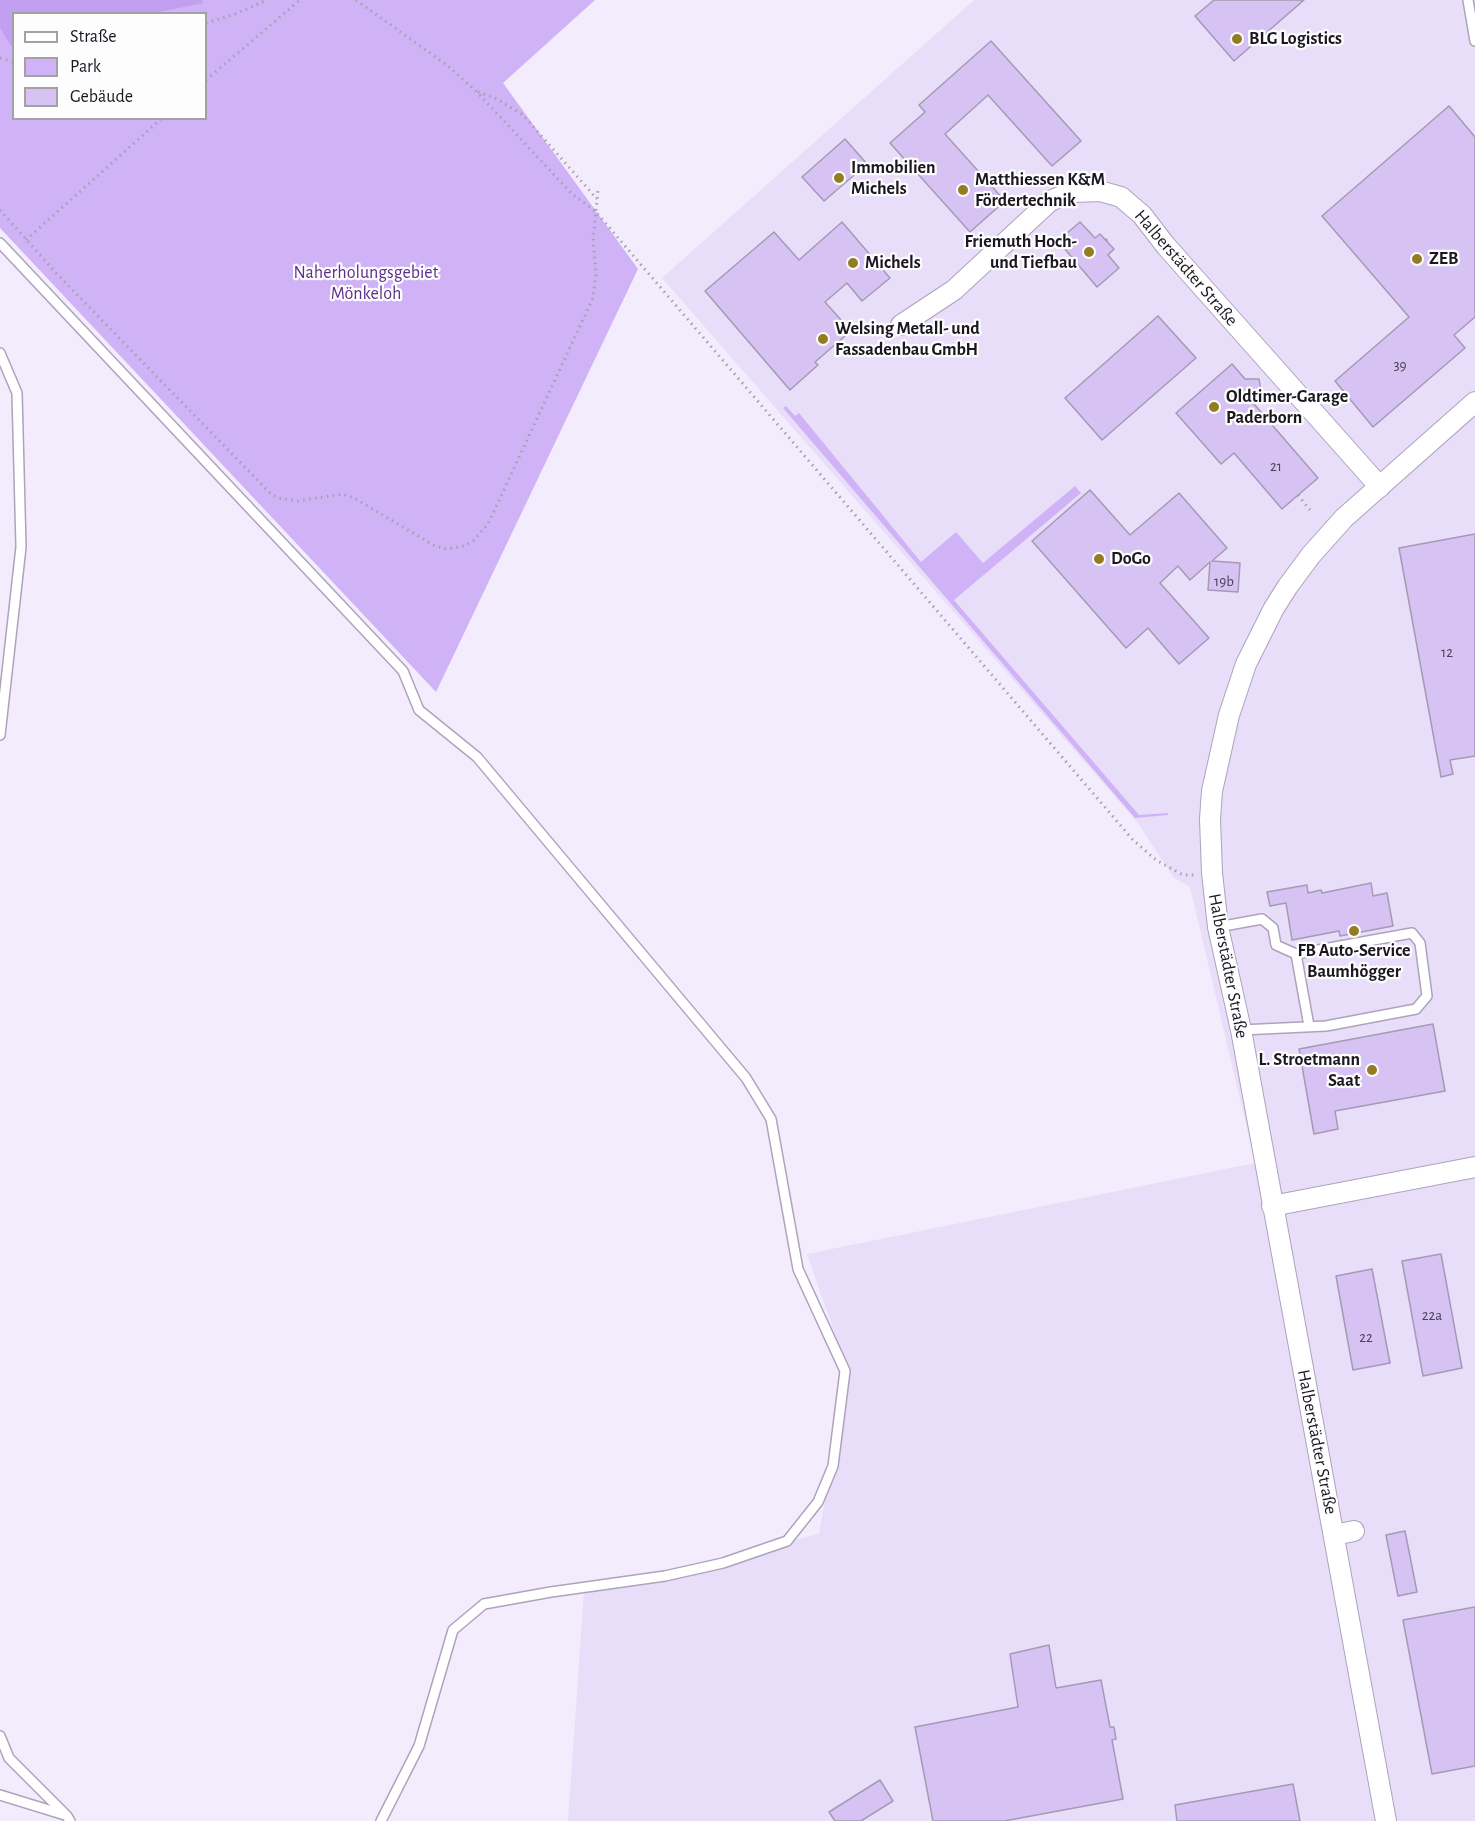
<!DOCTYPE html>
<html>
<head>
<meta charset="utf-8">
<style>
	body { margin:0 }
	#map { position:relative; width:1475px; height:1821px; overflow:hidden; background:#f3ecfd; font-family:"Alegreya Sans",sans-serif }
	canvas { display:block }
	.legend { position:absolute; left:12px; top:12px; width:195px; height:108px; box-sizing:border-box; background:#fdfdfd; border:2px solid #a3a1a5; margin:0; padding:8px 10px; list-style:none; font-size:18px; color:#1b1721 }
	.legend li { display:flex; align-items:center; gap:12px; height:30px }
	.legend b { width:30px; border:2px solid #a3a1a5 }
</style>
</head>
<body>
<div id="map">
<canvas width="1475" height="1821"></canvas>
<ul class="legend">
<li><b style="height:8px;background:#fff"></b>Straße</li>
<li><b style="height:16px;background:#cfb3f6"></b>Park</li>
<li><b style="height:16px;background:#d7c2f4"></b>Gebäude</li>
</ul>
</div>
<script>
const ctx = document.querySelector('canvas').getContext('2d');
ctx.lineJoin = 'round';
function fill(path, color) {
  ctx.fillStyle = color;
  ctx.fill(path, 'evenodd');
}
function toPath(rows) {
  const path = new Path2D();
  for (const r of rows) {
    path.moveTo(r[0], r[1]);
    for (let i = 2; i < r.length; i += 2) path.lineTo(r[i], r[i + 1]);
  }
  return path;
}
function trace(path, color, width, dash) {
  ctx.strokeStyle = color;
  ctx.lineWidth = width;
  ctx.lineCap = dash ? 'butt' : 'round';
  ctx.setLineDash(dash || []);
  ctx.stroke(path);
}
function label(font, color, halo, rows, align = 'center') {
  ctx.font = font + ' "Alegreya Sans",sans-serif';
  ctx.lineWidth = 4.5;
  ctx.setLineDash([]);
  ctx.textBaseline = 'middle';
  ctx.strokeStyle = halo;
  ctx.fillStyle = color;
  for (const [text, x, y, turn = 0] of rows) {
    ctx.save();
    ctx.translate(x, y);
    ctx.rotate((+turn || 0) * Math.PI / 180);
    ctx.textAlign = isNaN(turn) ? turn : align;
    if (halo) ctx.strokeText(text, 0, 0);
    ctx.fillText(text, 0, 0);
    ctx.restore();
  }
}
fill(toPath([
	[974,0,1475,0,1475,1821,568,1821,584,1591,819,1534,848,1372,807,1254,1255,1163,1190,887,1174,878,1137,822,662,278]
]), '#e9defa');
fill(toPath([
	[0,0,595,0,503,83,638,269,436,692,0,228],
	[14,14,206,14,206,118,14,118],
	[786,406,795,416,799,413,921,562,956,532,983,563,1075,486,1081,493,954,600,1139,815,1168,813,1168,815,1135,818,783,408]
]), '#cfb3f6');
fill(toPath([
	[0,0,202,0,203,3,155,13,14,14,13,46,11,46,0,28]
]), '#c29ff1');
const building = toPath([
	[1214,0,1304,0,1234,61,1195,16,1214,0],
	[991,41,1081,141,1052,166,988,95,945,134,1005,201,970,232,890,143,925,112,919,105,991,41],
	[1449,106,1475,137,1475,317,1454,335,1465,348,1373,427,1335,381,1409,317,1322,216,1449,106],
	[845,139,867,164,824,201,802,177,845,139],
	[842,222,890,278,862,301,847,283,825,302,851,331,815,362,818,365,790,390,705,291,774,232,799,260,842,222],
	[1080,222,1095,238,1100,234,1114,249,1108,255,1119,268,1097,287,1058,241,1080,222],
	[1158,316,1196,358,1102,440,1065,398,1158,316],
	[1232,364,1245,379,1259,379,1261,391,1254,404,1318,478,1282,509,1234,453,1221,464,1176,413,1232,364],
	[1090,490,1130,535,1179,493,1227,548,1212,561,1240,563,1238,592,1208,590,1210,562,1190,580,1178,566,1160,583,1209,638,1179,664,1148,628,1126,648,1032,541,1090,490],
	[1475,534,1475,756,1450,760,1453,774,1441,777,1399,548,1475,534],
	[1371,883,1373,896,1387,893,1393,926,1340,936,1339,931,1292,940,1286,903,1270,906,1267,892,1307,885,1308,893,1321,890,1322,893,1371,883],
	[1433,1024,1445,1091,1335,1111,1338,1129,1314,1134,1299,1049,1433,1024],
	[1441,1254,1462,1368,1423,1376,1402,1261,1441,1254],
	[1372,1269,1390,1363,1353,1370,1336,1276,1372,1269],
	[1405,1531,1417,1592,1398,1596,1386,1535,1405,1531],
	[1475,1607,1475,1766,1432,1774,1403,1620,1475,1607],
	[1049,1645,1056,1688,1101,1680,1110,1727,1114,1727,1116,1739,1112,1740,1123,1799,1004,1821,933,1821,915,1727,1018,1707,1010,1654,1049,1645],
	[880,1780,893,1801,861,1821,835,1821,829,1812,880,1780],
	[1293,1784,1300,1821,1177,1821,1175,1805,1293,1784]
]);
fill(building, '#d7c2f4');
trace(building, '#a49ab4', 1.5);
const lane = toPath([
	[1468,0,1475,41],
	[0,243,403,671,419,710,477,757,746,1078,771,1119,798,1269,845,1371,833,1466,818,1502,787,1541,723,1563,665,1576,551,1592,484,1604,453,1630,419,1746,381,1821],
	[0,353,17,393,21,547,0,735],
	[1218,927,1262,919,1273,928,1276,945,1296,954,1412,933,1420,943,1427,996,1416,1009,1326,1026,1241,1030],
	[1296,954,1309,1026],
	[0,1736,9,1758,67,1816,70,1821],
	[0,1795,65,1815]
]);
const street = toPath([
	[901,325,954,290,1050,201,1072,192,1100,191,1121,197,1142,215,1166,246,1380,487],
	[1272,1206,1475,1167],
	[1334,1535,1354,1531],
	[1386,1821,1241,1030,1218,927,1212,873,1210,819,1212,791,1229,715,1246,664,1274,608,1288,586,1311,555,1344,518,1475,402]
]);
trace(lane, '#ada3bd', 12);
trace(street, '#ada3bd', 22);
trace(toPath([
	[356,0,448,66,477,92,571,193,596,212,1133,840,1156,860,1183,875,1196,875],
	[206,23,235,14,267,0],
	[0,58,14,62],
	[206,80,300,0],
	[478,92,497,99,523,115,597,199],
	[0,210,56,273,271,494,279,498,298,501,343,494,354,498,435,546,447,549,464,546,473,541,488,524,593,298,596,273,593,241,598,190],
	[26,240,162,118],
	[1106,240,1110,237],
	[1298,495,1310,510]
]), '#a59fae', 3, [1.5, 4.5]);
trace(lane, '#fff', 9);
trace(street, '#fff', 20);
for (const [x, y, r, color] of [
	[1237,39,6,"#947c23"],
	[839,178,6,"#947c23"],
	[963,190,6,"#947c23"],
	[1089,252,6,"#947c23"],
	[1417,259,6,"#947c23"],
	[853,263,6,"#947c23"],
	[823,339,6,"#947c23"],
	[1214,407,6,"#947c23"],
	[1099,559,6,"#947c23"],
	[1354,931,6,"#947c23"],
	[1372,1070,6,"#947c23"]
]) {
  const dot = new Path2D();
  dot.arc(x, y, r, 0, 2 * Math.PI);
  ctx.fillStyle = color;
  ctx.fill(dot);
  trace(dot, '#fdfdfd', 2);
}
label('15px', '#4a4256', null, [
	["39",1400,365],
	["21",1276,466],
	["19b",1224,581],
	["12",1447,652],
	["22a",1432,1315],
	["22",1366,1337]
]);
label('bold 18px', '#1b1721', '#fdfdfd', [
	["BLG Logistics",1249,39],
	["Immobilien",851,168],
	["Michels",851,189],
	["Matthiessen K&M",975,180],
	["Fördertechnik",975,201],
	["Friemuth Hoch-",1077,242,"right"],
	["und Tiefbau",1077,263,"right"],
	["ZEB",1429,259],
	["Michels",865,263],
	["Welsing Metall- und",835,329],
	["Fassadenbau GmbH",835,350],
	["Oldtimer-Garage",1226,397],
	["Paderborn",1226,418],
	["DoGo",1111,559],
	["FB Auto-Service",1354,951,"center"],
	["Baumhögger",1354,972,"center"],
	["L. Stroetmann",1360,1060,"right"],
	["Saat",1360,1081,"right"]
], 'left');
label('18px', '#1b1721', '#fdfdfd', [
	["Halberstädter Straße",1186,268,49],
	["Halberstädter Straße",1228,966,79],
	["Halberstädter Straße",1317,1442,79]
]);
label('18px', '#5d2e8b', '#fdfdfd', [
	["Naherholungsgebiet",366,273],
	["Mönkeloh",366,294]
]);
</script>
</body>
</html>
